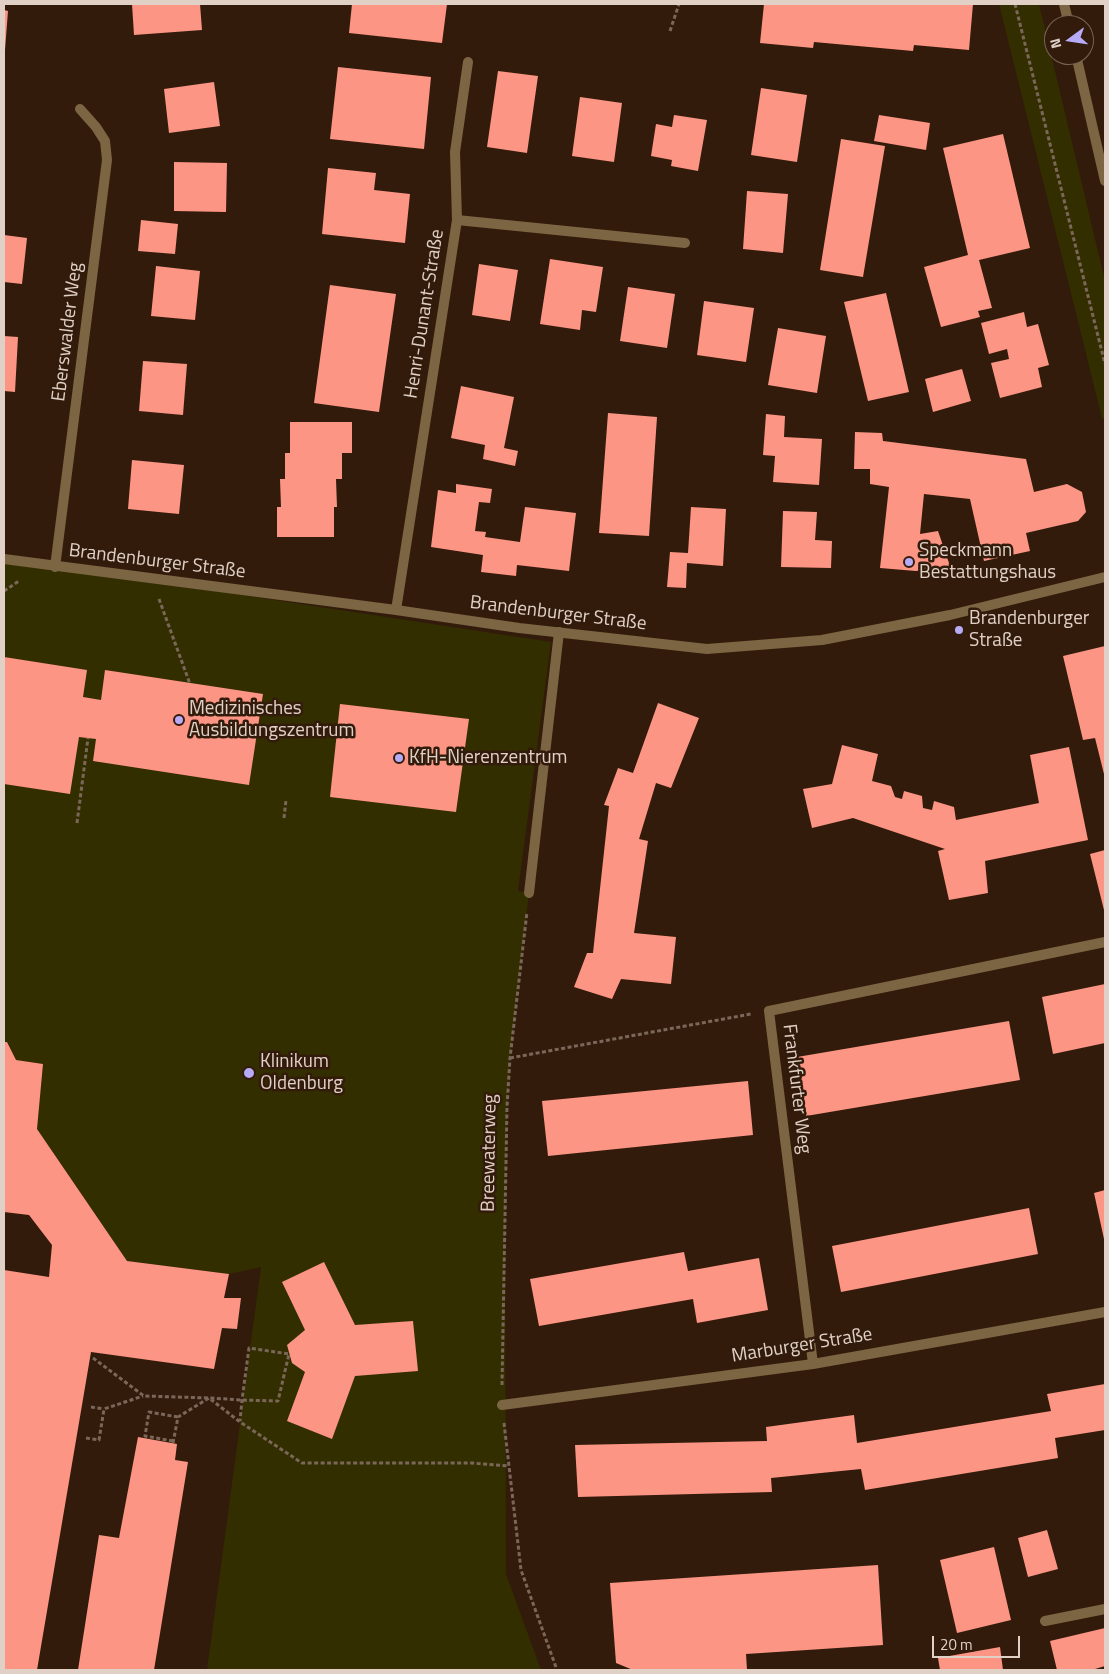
<!DOCTYPE html>
<html>
<head>
<meta charset="utf-8">
<style>
	body { margin:0 }
	#map { position:relative; width:1109px; height:1674px; overflow:hidden; background:#321b0b; font-family:"Titillium Web",sans-serif }
	canvas { display:block }
	.frame { position:absolute; inset:0; border:5px solid #e0d0c6; pointer-events:none }
	.north { position:absolute; left:1044px; top:15px; width:50px; height:50px; box-sizing:border-box; background:#321b0b; border:1px solid #786356; border-radius:50%; rotate:256deg; font-size:14px; font-weight:700; line-height:20px; text-align:center; color:#e0d0c6 }
	.north::after { content:''; display:block; margin:auto; width:18px; height:22px; background:#b7abf8; clip-path:polygon(50% 0,100% 100%,50% 72%,0 100%) }
	.scale { position:absolute; left:932px; top:1636px; width:88px; height:22px; box-sizing:border-box; border:2px solid #e0d0c6; border-top:0; padding-left:6px; font-size:15px; line-height:18px; white-space:nowrap; color:#e0d0c6; -webkit-text-stroke:4px #321b0b; paint-order:stroke }
</style>
</head>
<body>
<div id="map">
<canvas width="1109" height="1674"></canvas>
<div class="frame"></div>
<div class="north">N</div>
<div class="scale">20 m</div>
</div>
<script>
const ctx = document.querySelector('canvas').getContext('2d');
ctx.lineJoin = 'round';
function fill(path, color) {
  ctx.fillStyle = color;
  ctx.fill(path, 'evenodd');
}
function toPath(rows) {
  const path = new Path2D();
  for (const r of rows) {
    path.moveTo(r[0], r[1]);
    for (let i = 2; i < r.length; i += 2) path.lineTo(r[i], r[i + 1]);
  }
  return path;
}
function trace(path, color, width, dash) {
  ctx.strokeStyle = color;
  ctx.lineWidth = width;
  ctx.lineCap = dash ? 'butt' : 'round';
  ctx.setLineDash(dash || []);
  ctx.stroke(path);
}
function label(font, color, halo, rows, align = 'center') {
  ctx.font = font + ' "Titillium Web",sans-serif';
  ctx.lineWidth = 5;
  ctx.setLineDash([]);
  ctx.textBaseline = 'middle';
  ctx.strokeStyle = halo;
  ctx.fillStyle = color;
  for (const [text, x, y, turn = 0] of rows) {
    ctx.save();
    ctx.translate(x, y);
    ctx.rotate((+turn || 0) * Math.PI / 180);
    ctx.textAlign = isNaN(turn) ? turn : align;
    if (halo) ctx.strokeText(text, 0, 0);
    ctx.fillText(text, 0, 0);
    ctx.restore();
  }
}
fill(toPath([
	[999,4,1039,4,1105,281,1105,420,1102,418],
	[4,559,551,642,518,891,529,893,510,1058,507,1107,505,1236,506,1574,541,1670,207,1670,261,1267,229,1274,127,1261,37,1129,43,1064,16,1060,8,1042,4,1042]
]), '#332e00');
fill(toPath([
	[132,4,200,4,202,30,134,35],
	[352,4,447,4,442,43,349,33],
	[764,4,973,4,969,50,914,45,913,51,814,42,813,48,760,43],
	[4,10,8,11,5,50,4,50],
	[338,67,431,77,424,149,330,139],
	[498,71,538,76,527,153,487,147],
	[214,82,220,126,169,133,164,89],
	[761,88,807,95,797,162,751,155],
	[580,97,622,103,614,162,572,156],
	[674,115,707,120,698,171,671,166,672,160,651,156,656,124,672,127],
	[879,115,930,123,926,150,874,141],
	[1003,134,1030,248,979,260,992,308,978,311,980,317,941,327,924,267,968,255,943,148],
	[841,139,885,146,863,277,820,270],
	[174,162,227,163,226,212,174,211],
	[328,168,376,173,374,190,410,194,405,243,322,234],
	[747,191,788,194,783,253,743,249],
	[141,220,178,224,175,254,138,251],
	[4,235,27,238,22,284,4,282],
	[550,259,603,267,596,312,582,310,580,330,540,324],
	[479,264,518,270,510,321,472,315],
	[156,266,200,271,195,320,151,316],
	[330,285,396,294,379,412,314,403],
	[628,287,675,294,667,348,620,341],
	[886,293,909,392,868,401,844,302],
	[704,301,754,308,746,362,697,355],
	[1024,312,1027,327,1038,324,1049,365,1038,368,1042,387,1000,398,991,363,1009,359,1007,349,989,354,981,323],
	[778,328,826,336,817,393,768,385],
	[4,336,18,337,15,392,4,391],
	[143,361,187,364,183,415,139,411],
	[962,369,971,401,933,412,925,379],
	[461,386,514,397,504,448,518,451,515,466,483,459,485,445,451,438],
	[608,413,657,417,649,536,599,533],
	[766,414,785,416,784,437,822,439,819,485,773,482,775,456,763,455],
	[290,422,352,422,352,453,342,453,342,479,336,479,337,507,334,507,334,537,277,537,277,507,281,507,280,479,285,479,285,453,290,453],
	[855,432,882,433,883,441,1026,459,1034,492,1067,484,1082,492,1086,512,1078,521,1026,533,1030,551,984,561,970,499,924,494,920,534,938,531,950,566,916,571,880,568,889,487,870,484,870,469,854,469],
	[132,460,184,465,179,514,128,509],
	[456,484,492,489,490,503,479,502,475,531,486,532,485,537,520,542,525,507,576,513,569,571,517,565,516,576,481,572,483,555,431,547,438,490,456,493],
	[691,507,726,509,723,566,687,563,686,588,667,587,670,552,688,553],
	[783,511,817,512,815,540,832,541,831,568,781,567],
	[1105,646,1105,778,1095,738,1083,740,1063,656],
	[4,657,87,670,83,697,101,700,105,670,263,694,249,785,93,761,96,739,79,737,70,794,4,784],
	[658,703,699,718,671,788,656,783,639,839,648,841,634,933,676,937,671,984,621,979,612,999,574,987,587,953,593,953,609,806,604,805,618,768,633,773],
	[340,704,469,719,456,812,330,797],
	[842,745,878,754,872,781,891,786,895,797,902,799,904,791,922,796,923,808,932,810,934,801,954,807,956,820,1039,803,1030,755,1069,747,1088,840,985,861,988,893,949,900,938,851,945,849,853,818,812,828,803,789,832,784],
	[1105,850,1105,914,1090,854],
	[1105,984,1105,1043,1053,1054,1042,997],
	[1009,1021,1020,1080,806,1116,797,1057],
	[4,1042,7,1042,16,1060,43,1064,37,1129,127,1261,229,1274,224,1298,241,1298,237,1329,222,1328,214,1369,91,1352,37,1670,4,1670,4,1270,49,1277,52,1245,29,1215,4,1212],
	[748,1081,753,1135,548,1156,542,1101],
	[1105,1190,1105,1239,1104,1239,1094,1193],
	[1029,1208,1038,1254,841,1292,832,1246],
	[684,1252,688,1271,759,1258,768,1310,697,1323,693,1299,539,1326,530,1279],
	[324,1262,355,1325,413,1321,418,1371,355,1376,332,1439,287,1421,305,1372,292,1363,287,1345,305,1330,282,1282],
	[1105,1384,1105,1430,1055,1438,1058,1458,865,1490,861,1469,771,1478,772,1492,578,1497,575,1445,767,1441,766,1427,854,1415,857,1443,1051,1411,1047,1394],
	[138,1437,177,1444,175,1460,188,1462,154,1670,78,1670,99,1535,119,1538],
	[1047,1530,1058,1569,1028,1577,1018,1538],
	[994,1547,1011,1620,957,1633,940,1560],
	[878,1565,883,1645,746,1654,747,1670,633,1670,616,1663,610,1583],
	[1105,1628,1105,1666,1095,1669,1096,1670,1057,1670,1050,1641],
	[1000,1647,1003,1670,940,1670,938,1658]
]), '#fd9585');
trace(toPath([
	[1015,4,1105,364],
	[670,31,679,4],
	[4,591,19,581],
	[159,599,190,684],
	[284,818,286,800],
	[77,823,88,738],
	[510,1058,751,1014],
	[93,1358,144,1396,209,1398,242,1400,278,1401,289,1354,249,1348,242,1400,240,1421],
	[502,1385,507,1107,510,1058,527,912],
	[91,1407,104,1409],
	[504,1423,521,1570,557,1670],
	[86,1438,99,1440,104,1409,143,1396],
	[173,1441,145,1436,149,1412,178,1417],
	[173,1443,178,1417,209,1398,240,1422,302,1463,472,1463,509,1466]
]), '#7b6759', 3, [4, 2.5]);
trace(toPath([
	[457,220,455,152,468,62],
	[529,893,559,632],
	[1045,1621,1105,1609]
]), '#7c6542', 10);
trace(toPath([
	[1064,4,1069,25],
	[1076,55,1105,181],
	[4,559,396,610,519,628,707,649,822,640,950,615,1105,577],
	[55,567,107,160,105,141,96,127,80,109],
	[396,610,457,220,685,243],
	[813,1364,769,1011,1105,942],
	[502,1405,813,1364,1105,1312]
]), '#7c6542', 10);
for (const [x, y, r, color] of [
	[909,562,5,"#b7abf8"],
	[959,630,5,"#b7abf8"],
	[179,720,5,"#b7abf8"],
	[399,758,5,"#b7abf8"],
	[249,1073,6,"#b7abf8"]
]) {
  const dot = new Path2D();
  dot.arc(x, y, r, 0, 2 * Math.PI);
  ctx.fillStyle = color;
  ctx.fill(dot);
  trace(dot, '#321b0b', 2);
}
label('19px', '#e0d0c6', '#321b0b', [
	["Henri-Dunant-Straße",425,314,-81],
	["Eberswalder Weg",68,332,-83],
	["Brandenburger Straße",157,562,7],
	["Brandenburger Straße",558,614,7],
	["Frankfurter Weg",796,1089,83],
	["Breewaterweg",490,1153,-89],
	["Marburger Straße",802,1346,-9]
]);
label('19px', '#e0d0c6', '#321b0b', [
	["Speckmann",919,551],
	["Bestattungshaus",919,573],
	["Brandenburger",969,619],
	["Straße",969,641],
	["Medizinisches",189,709],
	["Ausbildungszentrum",189,731],
	["KfH-Nierenzentrum",409,758],
	["Klinikum",260,1062],
	["Oldenburg",260,1084]
], 'left');
</script>
</body>
</html>
